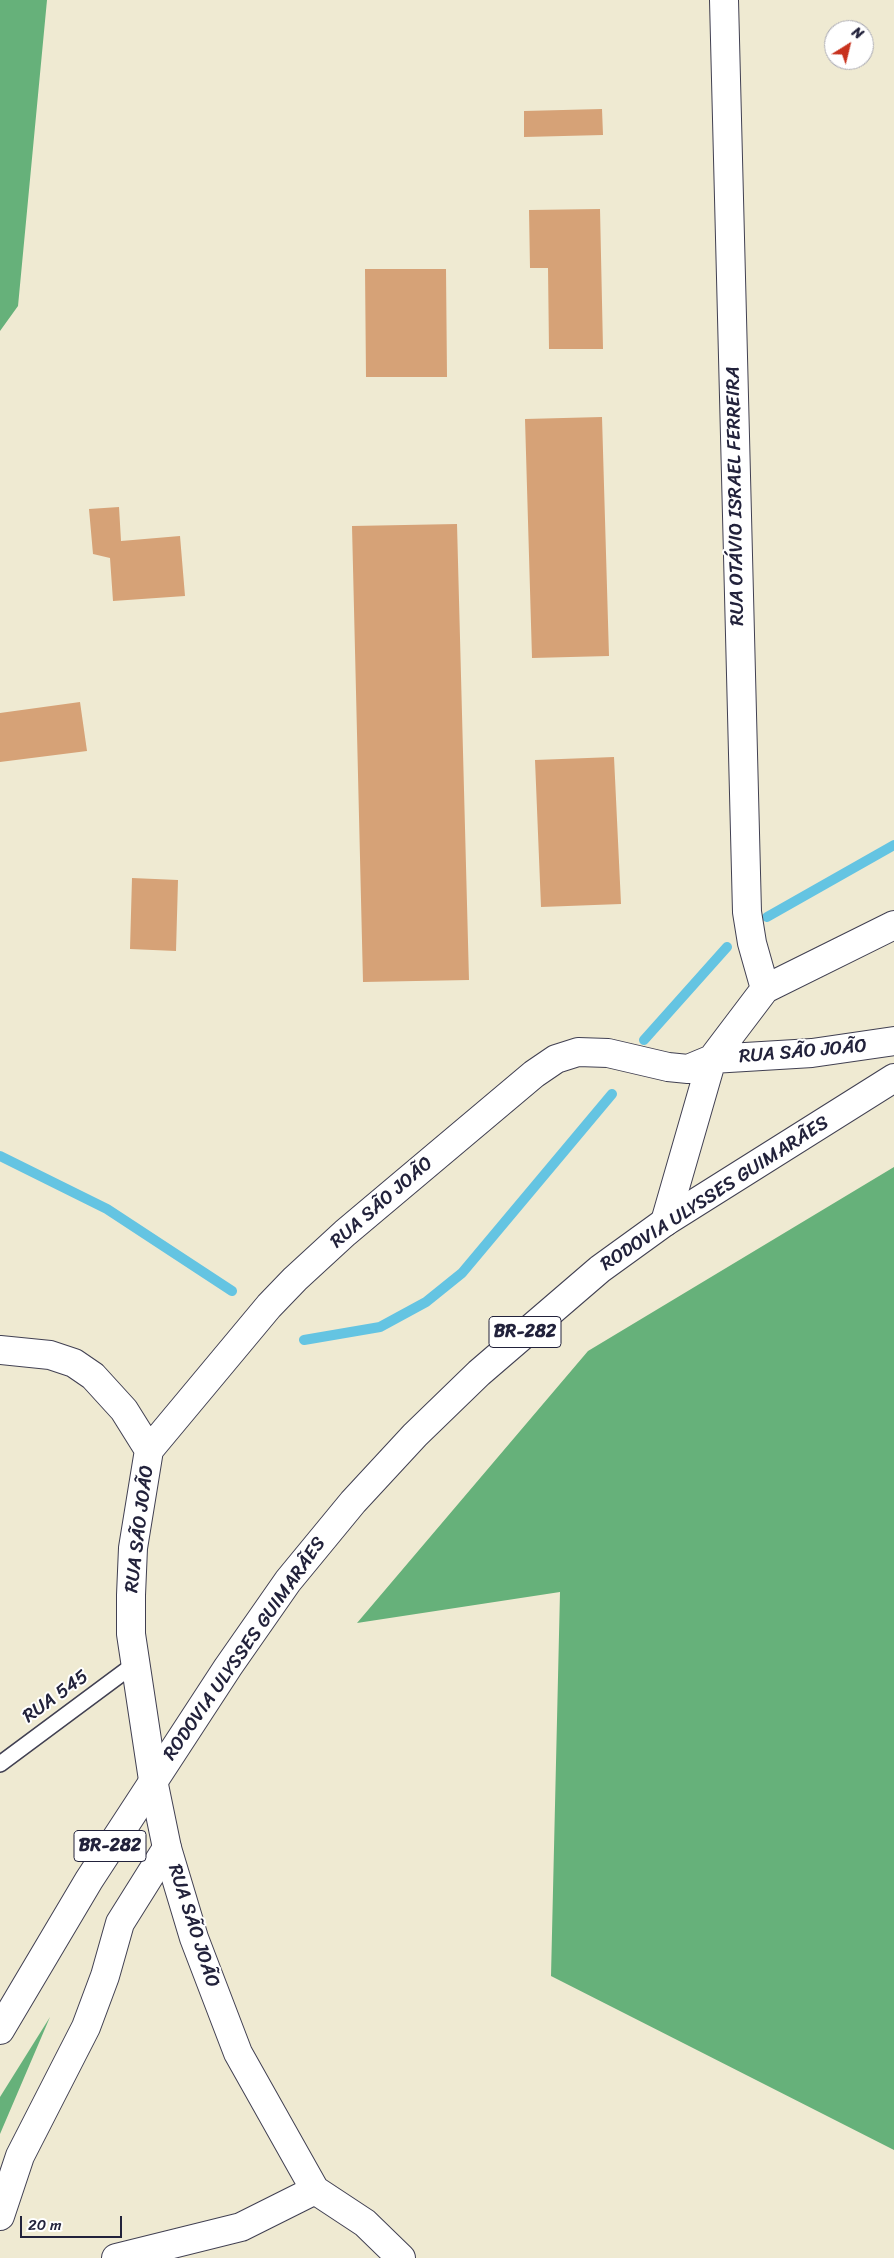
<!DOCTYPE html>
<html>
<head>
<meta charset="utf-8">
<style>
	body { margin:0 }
	#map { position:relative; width:894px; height:2258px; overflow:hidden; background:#efead2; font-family:Sriracha,sans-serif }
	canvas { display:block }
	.north { position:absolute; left:824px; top:20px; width:50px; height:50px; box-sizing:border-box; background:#fff; border:1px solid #a7a7b1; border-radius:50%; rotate:36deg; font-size:14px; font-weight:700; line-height:20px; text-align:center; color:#22223b }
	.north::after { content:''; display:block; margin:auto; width:18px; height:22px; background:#c8321e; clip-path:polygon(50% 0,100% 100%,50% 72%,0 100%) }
	.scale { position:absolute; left:20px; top:2216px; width:102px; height:22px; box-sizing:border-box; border:2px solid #22223b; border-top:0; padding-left:6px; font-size:15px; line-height:18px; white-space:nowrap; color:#22223b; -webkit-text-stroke:4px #fff; paint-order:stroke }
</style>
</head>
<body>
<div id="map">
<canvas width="894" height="2258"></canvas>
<div class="north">N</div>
<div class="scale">20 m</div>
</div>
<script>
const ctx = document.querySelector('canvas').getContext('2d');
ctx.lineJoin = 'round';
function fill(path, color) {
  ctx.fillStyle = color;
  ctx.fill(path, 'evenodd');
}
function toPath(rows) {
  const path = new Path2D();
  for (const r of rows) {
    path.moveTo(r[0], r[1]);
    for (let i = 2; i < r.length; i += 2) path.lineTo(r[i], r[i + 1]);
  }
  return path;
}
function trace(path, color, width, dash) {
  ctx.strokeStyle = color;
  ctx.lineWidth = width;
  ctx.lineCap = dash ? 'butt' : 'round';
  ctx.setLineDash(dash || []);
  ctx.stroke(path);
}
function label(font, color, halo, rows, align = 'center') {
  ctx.font = font + ' Sriracha,sans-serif';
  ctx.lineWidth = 4;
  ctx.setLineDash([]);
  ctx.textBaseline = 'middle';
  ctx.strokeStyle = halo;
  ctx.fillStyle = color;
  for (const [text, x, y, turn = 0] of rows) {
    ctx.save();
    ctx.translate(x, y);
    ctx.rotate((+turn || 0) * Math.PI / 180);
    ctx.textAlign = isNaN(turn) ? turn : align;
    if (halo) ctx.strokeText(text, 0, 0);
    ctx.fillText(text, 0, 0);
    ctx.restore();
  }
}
fill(toPath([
	[0,0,47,0,18,306,0,331],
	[894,1167,894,2150,551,1976,560,1592,357,1623,588,1351],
	[50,2017,0,2134,0,2097]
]), '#66b17a');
trace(toPath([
	[767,917,894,845],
	[644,1040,727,947],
	[0,1156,107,1209,232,1291],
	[304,1340,380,1327,426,1302,462,1273,612,1094]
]), '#64c4e2', 10);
fill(toPath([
	[602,109,603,135,524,137,524,111],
	[600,209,603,349,549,349,548,268,530,268,529,210],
	[365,269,446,269,447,377,366,377],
	[602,417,609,656,532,658,525,419],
	[119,507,121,541,180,536,185,596,113,601,110,558,93,554,89,509],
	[457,524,469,980,363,982,352,526],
	[80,702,87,751,0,762,0,713],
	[614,757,621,904,541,907,535,760],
	[132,878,178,880,176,951,130,949]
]), '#d6a277');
const lane = toPath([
	[0,1764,136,1663]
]);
const street = toPath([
	[724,0,747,912,752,943,765,989],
	[665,1222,712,1059,812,1053,894,1041],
	[0,1350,50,1355,74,1363,93,1376,124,1410,149,1450],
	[153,1780,131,1634,131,1595,133,1548,149,1450,269,1306,295,1279,345,1233,534,1074,556,1059,578,1052,608,1053,668,1067,688,1069,712,1059,765,989,894,925],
	[0,2216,20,2156,86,2027,105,1976,120,1923,167,1848],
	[116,2258,241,2227,315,2190]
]);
const secondary = toPath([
	[153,1780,167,1848,194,1938,238,2053,315,2190,365,2223,401,2258]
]);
const highway = toPath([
	[0,2030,89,1880,228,1667,288,1581,353,1502,415,1435,479,1373,600,1269,665,1222,894,1078]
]);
trace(lane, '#414052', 18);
trace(street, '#414052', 30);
trace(secondary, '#414052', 30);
trace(highway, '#414052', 30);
trace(lane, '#fff', 15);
trace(street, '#fff', 28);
trace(secondary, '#fff', 28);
trace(highway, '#fff', 28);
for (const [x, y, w] of [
	[525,1332,72],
	[110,1846,72]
]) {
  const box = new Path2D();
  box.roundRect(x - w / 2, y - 15.5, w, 31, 4);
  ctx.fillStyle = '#fff';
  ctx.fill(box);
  trace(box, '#22223b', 1);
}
label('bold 18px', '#22223b', null, [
	["BR-282",525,1332],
	["BR-282",110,1846]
]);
label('19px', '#22223b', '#fff', [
	["RUA OTÁVIO ISRAEL FERREIRA",736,496,-91],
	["RUA SÃO JOÃO",803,1052,-5],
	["RODOVIA ULYSSES GUIMARÃES",715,1194,-33],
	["RUA SÃO JOÃO",382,1203,-41],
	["RUA SÃO JOÃO",140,1529,-83],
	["RODOVIA ULYSSES GUIMARÃES",245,1649,-55],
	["RUA 545",56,1697,-36],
	["RUA SÃO JOÃO",193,1926,72]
]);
</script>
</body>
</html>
